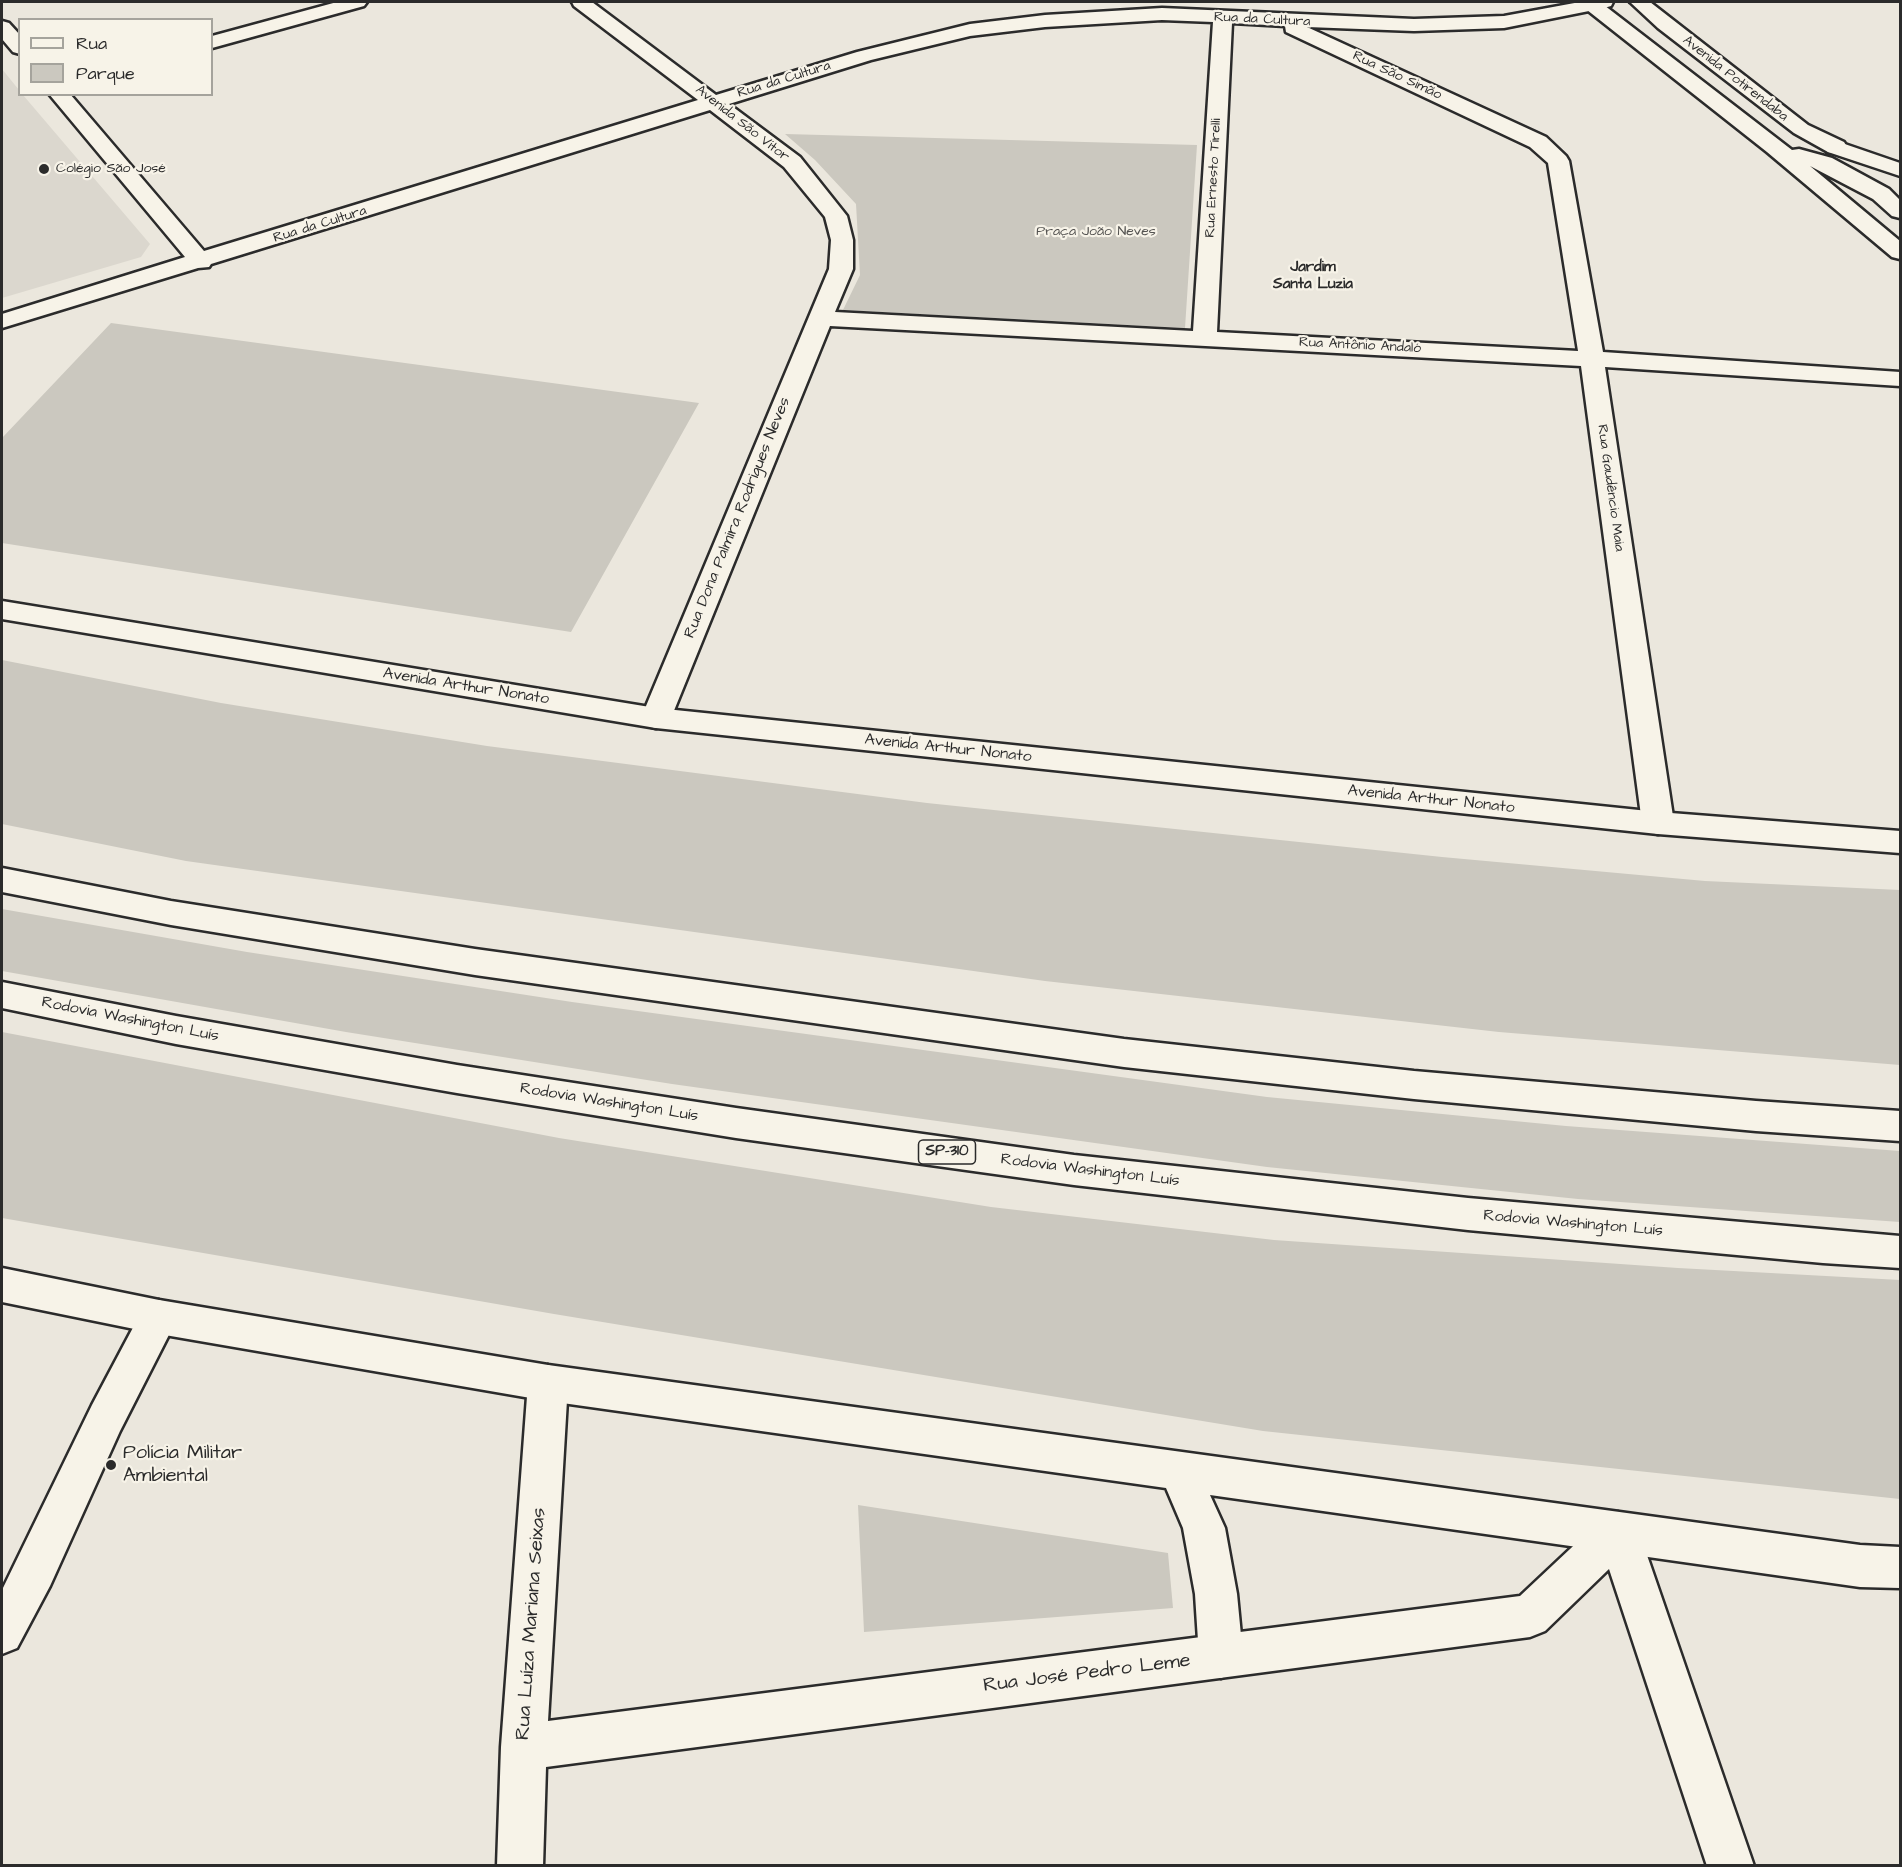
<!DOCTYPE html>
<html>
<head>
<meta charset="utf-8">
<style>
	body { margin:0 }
	#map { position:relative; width:1902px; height:1867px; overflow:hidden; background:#ebe7dd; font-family:"Architects Daughter",sans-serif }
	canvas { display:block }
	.frame { position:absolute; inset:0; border:3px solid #2b2b2b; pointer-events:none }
	.legend { position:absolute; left:18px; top:18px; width:195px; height:78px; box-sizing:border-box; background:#f7f3e8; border:2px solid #a5a39c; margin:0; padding:8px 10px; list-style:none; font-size:18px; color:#2b2b2b }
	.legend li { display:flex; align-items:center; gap:12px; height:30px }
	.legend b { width:30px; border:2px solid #a5a39c }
</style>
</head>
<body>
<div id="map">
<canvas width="1902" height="1867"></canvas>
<div class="frame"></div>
<ul class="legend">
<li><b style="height:8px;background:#f7f3e8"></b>Rua</li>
<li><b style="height:16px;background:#cbc8bf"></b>Parque</li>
</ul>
</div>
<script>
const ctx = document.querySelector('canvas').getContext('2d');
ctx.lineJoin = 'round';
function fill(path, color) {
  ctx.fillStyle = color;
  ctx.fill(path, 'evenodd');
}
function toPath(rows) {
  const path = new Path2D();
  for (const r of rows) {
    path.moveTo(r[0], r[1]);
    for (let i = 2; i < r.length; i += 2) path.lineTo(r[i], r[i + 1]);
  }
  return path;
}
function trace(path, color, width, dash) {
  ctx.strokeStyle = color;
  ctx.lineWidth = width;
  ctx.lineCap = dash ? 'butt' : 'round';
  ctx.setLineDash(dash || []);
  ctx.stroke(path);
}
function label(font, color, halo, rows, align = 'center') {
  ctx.font = font + ' "Architects Daughter",sans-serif';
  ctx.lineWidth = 4.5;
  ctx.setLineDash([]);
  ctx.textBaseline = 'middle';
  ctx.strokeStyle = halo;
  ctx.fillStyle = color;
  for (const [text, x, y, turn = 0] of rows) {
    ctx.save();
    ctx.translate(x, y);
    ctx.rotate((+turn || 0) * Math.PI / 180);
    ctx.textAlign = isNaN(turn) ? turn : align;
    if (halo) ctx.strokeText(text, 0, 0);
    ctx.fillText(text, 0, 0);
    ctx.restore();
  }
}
fill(toPath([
	[2,69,19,90,20,94,23,95,150,244,141,257,2,298]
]), '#dbd7ce');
fill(toPath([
	[785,134,1197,145,1185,328,843,310,860,275,856,204,815,160],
	[111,323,699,403,571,632,2,543,2,438],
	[2,660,221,703,487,746,927,803,1442,857,1705,881,1900,890,1900,1065,1499,1032,1045,981,186,861,2,824],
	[2,909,247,952,572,1002,1267,1097,1566,1126,1900,1151,1900,1222,1578,1199,1267,1167,672,1084,346,1032,2,971],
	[2,1032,559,1138,991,1207,1274,1240,1678,1268,1900,1280,1900,1499,1263,1431,554,1314,2,1218],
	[858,1505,1168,1553,1173,1608,864,1632]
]), '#cbc8bf');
const minor = toPath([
	[337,2,367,2,364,6,212,48,212,36,337,2],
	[572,2,592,2,716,95,857,52,970,24,1045,15,1162,8,1414,19,1504,16,1580,2,1613,2,1611,6,1604,8,1504,28,1414,31,1307,27,1546,137,1566,156,1569,161,1603,352,1900,372,1900,386,1605,367,1674,823,1669,831,1658,834,1647,831,1642,823,1581,366,830,326,671,718,667,725,656,728,645,725,641,718,829,269,831,240,825,217,784,167,710,110,211,264,209,267,198,268,2,328,2,314,185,257,49,94,70,94,204,251,698,100,574,6,572,2],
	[1162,20,1213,22,1193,331,835,312,853,269,853,240,847,216,800,157,729,104,871,60,970,36,1045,27,1162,20],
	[1232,23,1285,26,1286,32,1530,147,1548,163,1578,351,1217,332,1232,23],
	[2,21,9,23,20,35,20,54,13,52,2,39,2,21],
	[1836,141,1900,163,1900,176,1828,152,1825,147,1828,142,1836,141],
	[159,1300,173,1305,178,1317,120,1431,50,1586,17,1648,2,1654,2,1590,92,1405,145,1305,159,1300],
	[548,1365,562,1370,568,1383,548,1721,1520,1596,1603,1518,1618,1512,1633,1518,1639,1532,1754,1866,1707,1866,1609,1569,1545,1631,1530,1637,546,1767,543,1866,497,1866,501,1747,528,1383,534,1370,548,1365]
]);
const major = toPath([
	[1580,2,1600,2,1792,150,1799,149,1832,158,1889,189,1900,200,1900,218,1892,216,1873,199,1810,166,1900,241,1900,259,1892,257,1767,152,1582,6,1580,2],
	[1630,2,1650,2,1808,125,1844,142,1847,147,1844,152,1836,153,1828,152,1794,133,1658,28,1630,2],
	[2,601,656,708,1658,812,1900,831,1900,853,1658,834,656,728,2,619,2,601],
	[2,1268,159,1300,548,1365,1860,1545,1900,1547,1900,1588,1860,1587,1210,1495,1225,1528,1237,1594,1243,1656,1236,1671,1221,1678,1206,1671,1199,1656,1195,1594,1183,1528,1166,1488,548,1401,159,1334,2,1302,2,1268]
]);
const highway = toPath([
	[2,868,171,901,475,949,1124,1039,1414,1071,1756,1101,1900,1111,1900,1141,1756,1131,1414,1099,1124,1067,475,975,171,925,2,892,2,868],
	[2,982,176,1016,457,1065,736,1108,1074,1155,1468,1198,1900,1236,1900,1268,1823,1263,1468,1230,1074,1185,736,1138,457,1093,176,1044,2,1008,2,982]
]);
trace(minor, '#2b2b2b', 5);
trace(major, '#2b2b2b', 5);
trace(highway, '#2b2b2b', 5);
fill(minor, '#f7f3e8');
fill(major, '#f7f3e8');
fill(highway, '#f7f3e8');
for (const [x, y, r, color] of [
	[44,169,6,"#2b2b2b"],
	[111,1465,6,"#2b2b2b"]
]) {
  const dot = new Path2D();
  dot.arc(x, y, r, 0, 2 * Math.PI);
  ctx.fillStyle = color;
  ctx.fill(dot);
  trace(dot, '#f7f3e8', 2);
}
label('14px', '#2b2b2b', '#f7f3e8', [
	["Rua da Cultura",1262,20,3],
	["Rua São Simão",1397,76,25],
	["Avenida Potirendaba",1735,79,38],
	["Rua da Cultura",784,80,-17],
	["Avenida São Vítor",742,124,38],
	["Rua Ernesto Tirelli",1214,178,-87],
	["Rua da Cultura",320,225,-17],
	["Rua Antônio Andaló",1360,346,3],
	["Rua Gaudêncio Maia",1610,488,82]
]);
label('14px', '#2b2b2b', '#f7f3e8', [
	["Colégio São José",56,169]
], 'left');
label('14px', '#535250', '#f7f3e8', [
	["Praça João Neves",1096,232]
]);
label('bold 15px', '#2b2b2b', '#f7f3e8', [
	["Jardim",1313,268],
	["Santa Luzia",1313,285]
]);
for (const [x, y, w] of [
	[947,1152,57]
]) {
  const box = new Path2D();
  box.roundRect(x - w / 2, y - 12, w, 24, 4.5);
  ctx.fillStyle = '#f7f3e8';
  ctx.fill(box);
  trace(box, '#2b2b2b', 1.5);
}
label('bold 15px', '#2b2b2b', null, [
	["SP-310",947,1152]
]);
label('16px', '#2b2b2b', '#f7f3e8', [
	["Rua Dona Palmira Rodrigues Neves",738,518,-68],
	["Avenida Arthur Nonato",466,687,9],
	["Avenida Arthur Nonato",948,749,6],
	["Avenida Arthur Nonato",1431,800,6],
	["Rodovia Washington Luís",130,1020,11],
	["Rodovia Washington Luís",609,1103,9],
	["Rodovia Washington Luís",1090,1171,7],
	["Rodovia Washington Luís",1573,1224,5]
]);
label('20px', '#2b2b2b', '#f7f3e8', [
	["Polícia Militar",123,1454],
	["Ambiental",123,1477]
], 'left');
label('20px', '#2b2b2b', '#f7f3e8', [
	["Rua Luíza Mariana Seixas",532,1624,-86],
	["Rua José Pedro Leme",1087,1674,-7]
]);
</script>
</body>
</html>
